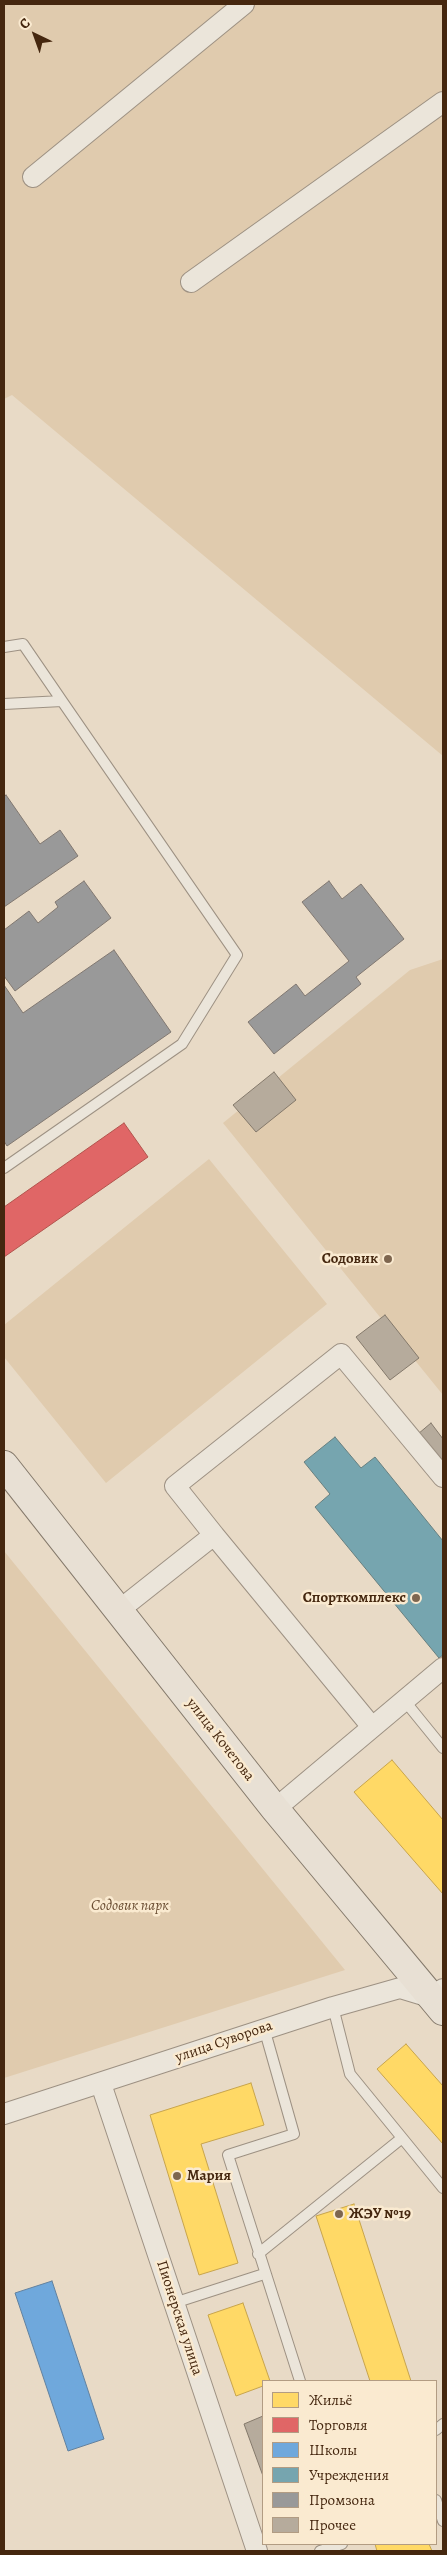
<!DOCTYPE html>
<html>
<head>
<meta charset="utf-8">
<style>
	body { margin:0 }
	#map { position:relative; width:447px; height:2555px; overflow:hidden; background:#e8dac6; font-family:Alegreya,serif }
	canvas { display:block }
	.frame { position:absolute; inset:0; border:5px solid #45270f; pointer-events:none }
	.legend { position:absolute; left:262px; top:2380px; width:175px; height:165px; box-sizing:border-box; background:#faead0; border:1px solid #b29c83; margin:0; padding:6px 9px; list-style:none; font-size:15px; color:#45270f }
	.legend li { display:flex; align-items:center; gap:10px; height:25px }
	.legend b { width:25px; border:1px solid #b29c83 }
	.north { position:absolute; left:10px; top:10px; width:50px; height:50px; -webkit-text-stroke:4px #faead0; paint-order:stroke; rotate:318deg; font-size:14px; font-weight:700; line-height:20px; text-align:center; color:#45270f }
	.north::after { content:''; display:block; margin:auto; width:18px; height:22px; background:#45270f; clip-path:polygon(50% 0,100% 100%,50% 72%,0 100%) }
</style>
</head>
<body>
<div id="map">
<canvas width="447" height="2555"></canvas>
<div class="frame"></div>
<ul class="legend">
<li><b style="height:14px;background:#ffd966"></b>Жильё</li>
<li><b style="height:14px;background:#e06666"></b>Торговля</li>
<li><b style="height:14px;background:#6fa8dc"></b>Школы</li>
<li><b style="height:14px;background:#76a5af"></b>Учреждения</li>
<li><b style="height:14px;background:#999"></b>Промзона</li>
<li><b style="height:14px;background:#b6ab9c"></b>Прочее</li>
</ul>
<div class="north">С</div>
</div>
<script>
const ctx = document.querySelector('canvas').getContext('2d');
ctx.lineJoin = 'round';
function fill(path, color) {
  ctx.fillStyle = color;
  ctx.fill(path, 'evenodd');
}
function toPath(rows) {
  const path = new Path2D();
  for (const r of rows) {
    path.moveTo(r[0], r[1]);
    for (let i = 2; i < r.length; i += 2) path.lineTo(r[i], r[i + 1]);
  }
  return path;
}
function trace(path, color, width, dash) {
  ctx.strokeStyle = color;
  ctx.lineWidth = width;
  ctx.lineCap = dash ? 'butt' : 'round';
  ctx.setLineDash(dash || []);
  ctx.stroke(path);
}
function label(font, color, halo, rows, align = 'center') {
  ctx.font = font + ' Alegreya,serif';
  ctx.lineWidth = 5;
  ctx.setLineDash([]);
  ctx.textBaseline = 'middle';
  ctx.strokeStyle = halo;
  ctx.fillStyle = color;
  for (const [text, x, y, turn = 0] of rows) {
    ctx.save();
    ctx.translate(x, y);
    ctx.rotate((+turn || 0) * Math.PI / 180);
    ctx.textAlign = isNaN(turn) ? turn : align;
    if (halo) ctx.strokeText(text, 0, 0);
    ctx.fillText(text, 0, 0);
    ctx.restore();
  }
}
fill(toPath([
	[4,4,443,4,443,756,12,395,4,399],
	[443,959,443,1395,223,1123,410,970],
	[209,1159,327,1304,106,1483,4,1357,4,1325],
	[4,1551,345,1970,4,2078]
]), '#e0cbae');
const homes = toPath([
	[392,1760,443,1820,443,1894,354,1792,392,1760],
	[406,2044,443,2086,443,2144,377,2069,406,2044],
	[251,2083,264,2125,201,2144,238,2263,199,2275,150,2115,251,2083],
	[354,2204,411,2381,370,2381,316,2216,354,2204],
	[243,2303,270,2381,263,2381,263,2386,236,2396,208,2315,243,2303],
	[375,2544,429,2544,432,2551,377,2551,375,2544]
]);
fill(homes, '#ffd966');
trace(homes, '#c7a44c', 1);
const shops = toPath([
	[124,1123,148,1157,4,1257,4,1207,124,1123]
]);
fill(shops, '#e06666');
trace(shops, '#b2534c', 1);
const schools = toPath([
	[52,2281,104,2439,68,2451,15,2293,52,2281]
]);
fill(schools, '#6fa8dc');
trace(schools, '#62819e', 1);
const public = toPath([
	[335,1437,361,1468,375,1457,443,1541,443,1655,439,1658,315,1507,330,1494,304,1462,335,1437]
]);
fill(public, '#76a5af');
trace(public, '#677f7f', 1);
const industry = toPath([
	[6,795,40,844,60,830,78,856,4,907,4,797,6,795],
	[84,881,111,918,15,991,4,976,4,930,29,911,38,923,58,907,55,902,84,881],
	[329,881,342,899,361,884,404,939,356,977,361,984,274,1054,248,1022,296,984,305,996,349,961,302,902,329,881],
	[114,950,171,1032,7,1146,4,1141,4,985,23,1013,114,950]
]);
fill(industry, '#999');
trace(industry, '#807770', 1);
const building = toPath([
	[274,1072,296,1100,256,1132,233,1105,274,1072],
	[385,1315,419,1358,390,1380,356,1337,385,1315],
	[431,1423,443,1439,443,1466,418,1434,431,1423],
	[263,2416,263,2476,244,2424,263,2416]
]);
fill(building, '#b6ab9c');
trace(building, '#84796b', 1);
const lane = toPath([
	[4,647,23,644,62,701],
	[4,704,62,701,237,955,182,1044,4,1168],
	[404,1700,443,1748],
	[333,2007,350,2074,443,2188],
	[264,2028,294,2134,228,2155,300,2381],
	[258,2254,402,2138],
	[174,2303,264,2274],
	[436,2430,443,2424],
	[436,2500,443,2521],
	[320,2551,342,2544]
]);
const street = toPath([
	[33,177,244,4],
	[191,282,443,102],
	[214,1535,372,1727],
	[118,1611,214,1535,175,1486,341,1354,443,1477],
	[275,1809,443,1668],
	[101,2084,257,2551],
	[4,2114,333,2007,400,1988,433,1998,443,1989]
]);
const primary = toPath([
	[4,1465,275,1809,443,2011]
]);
trace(lane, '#9d9183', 12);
trace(street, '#9d9183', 22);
trace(primary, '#84796b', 30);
trace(lane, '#ebe5da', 10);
trace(street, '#ebe5da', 20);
trace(primary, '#e8e0d4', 28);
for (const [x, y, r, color] of [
	[388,1259,5,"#7e664f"],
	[416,1598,5,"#7e664f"],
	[177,2176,5,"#7e664f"],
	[339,2214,5,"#7e664f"]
]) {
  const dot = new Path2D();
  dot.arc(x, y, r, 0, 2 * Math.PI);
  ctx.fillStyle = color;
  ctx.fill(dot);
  trace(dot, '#faead0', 2);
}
label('bold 15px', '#45270f', '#faead0', [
	["Содовик",378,1259],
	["Спорткомплекс",406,1598],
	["Мария",187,2176,"left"],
	["ЖЭУ №19",349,2214,"left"]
], 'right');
label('15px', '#45270f', '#faead0', [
	["улица Кочетова",220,1740,52],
	["улица Суворова",224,2042,-19],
	["Пионерская улица",179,2318,72]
]);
label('italic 15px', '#6a4d32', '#faead0', [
	["Содовик парк",130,1906]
]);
</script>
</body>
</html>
